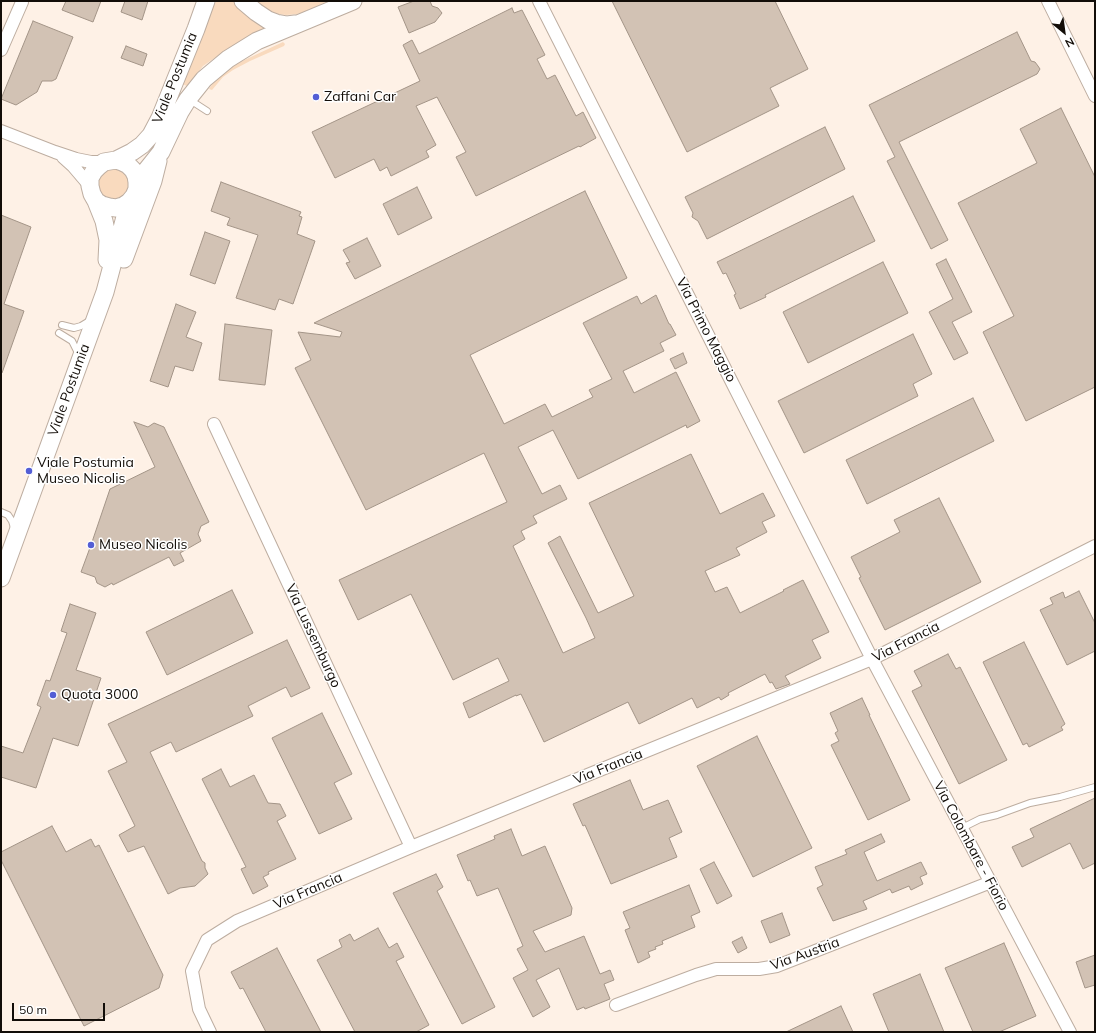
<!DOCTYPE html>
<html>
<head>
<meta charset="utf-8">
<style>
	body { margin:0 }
	#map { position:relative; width:1096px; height:1033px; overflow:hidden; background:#fef1e6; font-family:Mulish,sans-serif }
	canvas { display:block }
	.frame { position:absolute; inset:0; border:2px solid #120d08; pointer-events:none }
	.north { position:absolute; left:1044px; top:12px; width:40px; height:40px; -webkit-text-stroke:3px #fff; paint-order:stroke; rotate:151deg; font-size:11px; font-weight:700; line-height:16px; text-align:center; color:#120d08 }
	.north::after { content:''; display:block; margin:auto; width:14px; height:18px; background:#120d08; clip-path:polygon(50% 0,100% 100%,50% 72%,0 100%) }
	.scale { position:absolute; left:12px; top:1003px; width:93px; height:18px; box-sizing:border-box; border:2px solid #120d08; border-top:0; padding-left:5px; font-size:12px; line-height:14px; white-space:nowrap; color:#120d08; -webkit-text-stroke:3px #fff; paint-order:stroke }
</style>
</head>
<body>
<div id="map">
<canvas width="1096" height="1033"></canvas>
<div class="frame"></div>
<div class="north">N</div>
<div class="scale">50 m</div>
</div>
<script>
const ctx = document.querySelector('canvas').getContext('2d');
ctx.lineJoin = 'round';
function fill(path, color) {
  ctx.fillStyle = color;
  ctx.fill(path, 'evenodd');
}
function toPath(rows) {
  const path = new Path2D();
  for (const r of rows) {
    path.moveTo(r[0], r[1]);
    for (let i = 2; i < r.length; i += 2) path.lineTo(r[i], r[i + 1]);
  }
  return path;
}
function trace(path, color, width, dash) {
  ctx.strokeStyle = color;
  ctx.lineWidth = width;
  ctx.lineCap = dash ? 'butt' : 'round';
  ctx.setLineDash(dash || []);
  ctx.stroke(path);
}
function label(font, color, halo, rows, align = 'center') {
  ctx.font = font + ' Mulish,sans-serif';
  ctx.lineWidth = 3;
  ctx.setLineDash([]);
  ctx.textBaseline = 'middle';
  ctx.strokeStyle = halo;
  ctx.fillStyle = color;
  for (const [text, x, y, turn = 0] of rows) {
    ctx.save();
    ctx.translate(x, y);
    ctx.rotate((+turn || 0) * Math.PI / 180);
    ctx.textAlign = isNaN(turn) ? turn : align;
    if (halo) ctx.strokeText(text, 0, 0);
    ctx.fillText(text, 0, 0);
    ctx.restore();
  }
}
fill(toPath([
	[216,1,235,1,272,27,232,46,203,66,187,86,180,83],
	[253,1,328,1,304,12,297,14,286,15,272,13],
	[283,42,285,44,284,46,250,61,233,70,223,77,212,90,209,89,215,80,225,71,238,63],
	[118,168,127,173,131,185,122,200,102,198,96,180,105,170]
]), '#f9dabe');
const building = toPath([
	[66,1,101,1,93,22,62,10,66,1],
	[125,1,148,1,142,20,121,12,125,1],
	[414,1,430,1,432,6,438,8,442,13,435,22,409,33,398,7,414,1],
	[612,1,775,1,808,69,770,88,779,106,687,152,612,1],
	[512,8,514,13,522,10,545,55,537,59,547,79,555,75,576,116,583,112,596,138,580,147,579,146,476,196,456,157,466,152,437,97,416,106,436,145,426,151,429,157,391,176,387,167,380,171,374,159,335,178,312,132,420,81,403,45,412,40,419,54,512,8],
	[33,21,73,37,56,79,52,81,42,81,37,92,16,105,1,99,33,21],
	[1017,32,1031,61,1035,62,1038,66,1040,69,1037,74,899,142,948,240,931,249,887,161,895,157,869,105,1017,32],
	[126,46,147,54,143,66,121,58,126,46],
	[1061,108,1095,177,1095,387,1026,421,983,332,1014,316,958,203,1037,163,1020,129,1061,108],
	[825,127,845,169,707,239,698,221,692,217,693,213,685,197,825,127],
	[221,182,301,212,299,216,302,217,297,234,315,241,293,304,279,299,275,310,236,298,258,235,227,225,230,218,211,211,221,182],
	[417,187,432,218,398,235,383,204,417,187],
	[585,191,627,278,470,355,504,424,545,404,552,417,593,397,589,390,612,379,583,323,637,296,641,304,656,295,669,324,670,324,676,335,660,343,664,351,623,371,634,393,676,372,700,421,687,428,686,425,578,479,553,430,518,447,542,494,560,485,567,499,533,516,537,523,521,531,525,539,513,546,563,653,595,638,586,618,548,543,560,536,598,613,634,596,589,503,691,454,720,514,763,493,775,516,762,522,767,532,736,548,740,555,705,571,715,592,727,587,740,613,784,591,783,590,803,580,829,632,812,640,821,658,785,676,790,684,776,689,772,682,770,683,765,674,728,693,729,695,721,700,719,697,697,708,692,698,639,724,628,702,544,742,521,694,516,696,516,695,469,718,463,703,509,681,498,658,453,680,411,594,358,620,339,580,507,502,484,453,366,510,295,368,311,360,298,332,340,337,342,332,314,323,585,191],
	[853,196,875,241,765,295,766,297,740,309,734,295,736,294,726,273,723,274,717,262,853,196],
	[1,215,31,227,4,304,24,311,2,373,1,373,1,215],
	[205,232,230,241,215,284,190,275,205,232],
	[367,238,381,266,355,279,346,263,350,262,343,250,367,238],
	[946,259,972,312,952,322,968,353,954,360,929,312,953,299,936,264,946,259],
	[883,262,908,313,808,363,783,312,883,262],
	[176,304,196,312,186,337,202,343,193,371,175,366,168,387,150,381,176,304],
	[225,324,272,330,265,385,219,380,225,324],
	[913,334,932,374,913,384,918,396,804,453,778,401,913,334],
	[683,353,687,363,675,369,670,359,683,353],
	[973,398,994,441,867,504,846,460,973,398],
	[134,422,148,427,154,423,164,427,209,522,201,526,198,534,201,541,180,553,184,561,174,566,169,557,113,585,112,583,105,587,97,583,95,577,81,572,91,545,110,489,155,467,134,422],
	[939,498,981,582,885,630,859,578,861,577,851,557,900,532,894,520,939,498],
	[232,590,253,633,167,675,146,632,232,590],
	[1079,591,1095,623,1095,651,1067,665,1040,610,1053,604,1050,598,1063,592,1065,598,1079,591],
	[70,604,96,613,76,670,101,678,78,746,53,738,36,788,1,777,1,746,23,753,41,707,37,705,46,680,50,681,67,633,61,631,70,604],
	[287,640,310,688,291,697,286,687,248,706,253,716,176,752,171,742,150,752,202,861,205,863,205,868,208,874,195,886,180,888,168,894,144,846,128,852,119,835,135,826,108,771,127,762,108,724,287,640],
	[1024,642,1065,724,1061,727,1063,730,1029,747,1027,743,1023,745,983,662,1024,642],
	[948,654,956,669,960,667,1007,760,959,784,912,691,922,686,914,671,948,654],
	[862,698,870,715,869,715,910,800,868,820,831,745,839,741,835,733,838,731,830,713,862,698],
	[322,713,352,774,334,783,352,819,319,834,272,738,322,713],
	[757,736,812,848,753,877,697,766,757,736],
	[221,769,230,787,254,775,268,803,280,804,286,816,277,821,296,859,268,872,269,874,263,877,268,886,253,894,241,869,246,867,202,779,221,769],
	[630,780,643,810,668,800,682,832,669,838,677,857,611,884,585,825,583,826,573,804,630,780],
	[1095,798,1095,863,1083,869,1070,843,1022,867,1012,847,1034,837,1030,829,1095,798],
	[52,826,66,852,91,839,95,847,99,845,163,975,159,988,84,1026,1,860,1,852,52,826],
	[511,829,522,856,545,846,572,908,571,915,533,931,545,952,584,936,600,974,610,970,614,980,604,984,610,999,585,1009,584,1007,577,1010,559,968,536,980,550,1007,533,1017,513,978,528,970,517,949,523,946,498,888,477,896,470,880,468,881,457,855,495,839,494,836,511,829],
	[881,834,885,842,864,852,877,881,921,862,927,874,920,877,923,884,911,890,909,886,892,893,890,889,863,901,867,909,833,921,817,888,823,885,815,867,847,854,845,850,881,834],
	[714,862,732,896,717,904,700,869,714,862],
	[436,874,443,887,437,891,495,1007,462,1024,393,893,436,874],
	[689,885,700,912,691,916,695,927,662,941,663,944,655,947,656,949,648,952,650,957,638,963,625,930,630,928,623,912,689,885],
	[782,913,790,935,770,943,761,921,782,913],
	[378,928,389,948,397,943,404,957,396,961,429,1025,416,1032,355,1032,317,960,342,947,339,940,350,934,354,941,378,928],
	[742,937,747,948,738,953,732,942,742,937],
	[1004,943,1036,1016,999,1032,973,1032,945,968,1004,943],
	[277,948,321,1032,266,1032,243,988,240,989,231,972,277,948],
	[1095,955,1095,985,1085,988,1076,962,1095,955],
	[920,974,944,1032,889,1032,873,994,920,974],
	[841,1006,853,1032,786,1032,841,1006]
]);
fill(building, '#d2c2b4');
trace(building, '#a39487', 1);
const service = toPath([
	[190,100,207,111],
	[62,325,74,328,81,326,91,320],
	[59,333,72,341,79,355],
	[1,512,8,515,12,521,14,528],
	[962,828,980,819,997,815,1030,803,1060,797,1095,787]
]);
const minor = toPath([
	[539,1,872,659,1070,1032],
	[1048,1,1095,96],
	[1,50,22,2],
	[1,131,55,152,76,159,91,162,104,162],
	[63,157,73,166,90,186],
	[214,424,411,847],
	[616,1005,696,975,716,969,759,969,777,966,991,882],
	[210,1032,199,1009,192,971,207,940,237,921,411,847,872,659,1095,546]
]);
const secondary = toPath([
	[243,1,256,12,268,20,276,23,287,25,295,24],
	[116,160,132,152,142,145,151,135,160,118,196,29,206,1],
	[137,182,161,152,180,112,188,99,204,79,228,59,257,41,353,1],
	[96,201,102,205,109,207,116,208,123,206,129,202,134,196,137,189,137,182,136,176,133,170,128,165,122,162,116,160,104,162,99,166,94,171,90,178,90,186,92,194,96,201,104,221,108,240,107,260],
	[124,259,153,181,158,161],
	[1,578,105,292,129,202]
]);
trace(service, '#bdada0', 8);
trace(minor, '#bdada0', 14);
trace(secondary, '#bdada0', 19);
trace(service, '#fff', 6);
trace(minor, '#fff', 12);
trace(secondary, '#fff', 17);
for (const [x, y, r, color] of [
	[316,97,4,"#535ed5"],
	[29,471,4,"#535ed5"],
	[91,545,4,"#535ed5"],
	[53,695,4,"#535ed5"]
]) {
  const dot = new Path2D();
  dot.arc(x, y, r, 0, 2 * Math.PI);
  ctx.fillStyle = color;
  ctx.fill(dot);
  trace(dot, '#fff', 1.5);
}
label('14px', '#120d08', '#fff', [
	["Viale Postumia",175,78,-68],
	["Via Primo Maggio",706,330,63],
	["Viale Postumia",69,390,-70],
	["Via Lussemburgo",313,636,65],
	["Via Francia",906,642,-27],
	["Via Francia",608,767,-22],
	["Via Colombare - Fiorio",971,846,62],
	["Via Francia",308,891,-23],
	["Via Austria",805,954,-20]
]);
label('14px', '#120d08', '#fff', [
	["Zaffani Car",324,97],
	["Viale Postumia",37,463],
	["Museo Nicolis",37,479],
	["Museo Nicolis",99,545],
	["Quota 3000",61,695]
], 'left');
</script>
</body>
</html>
